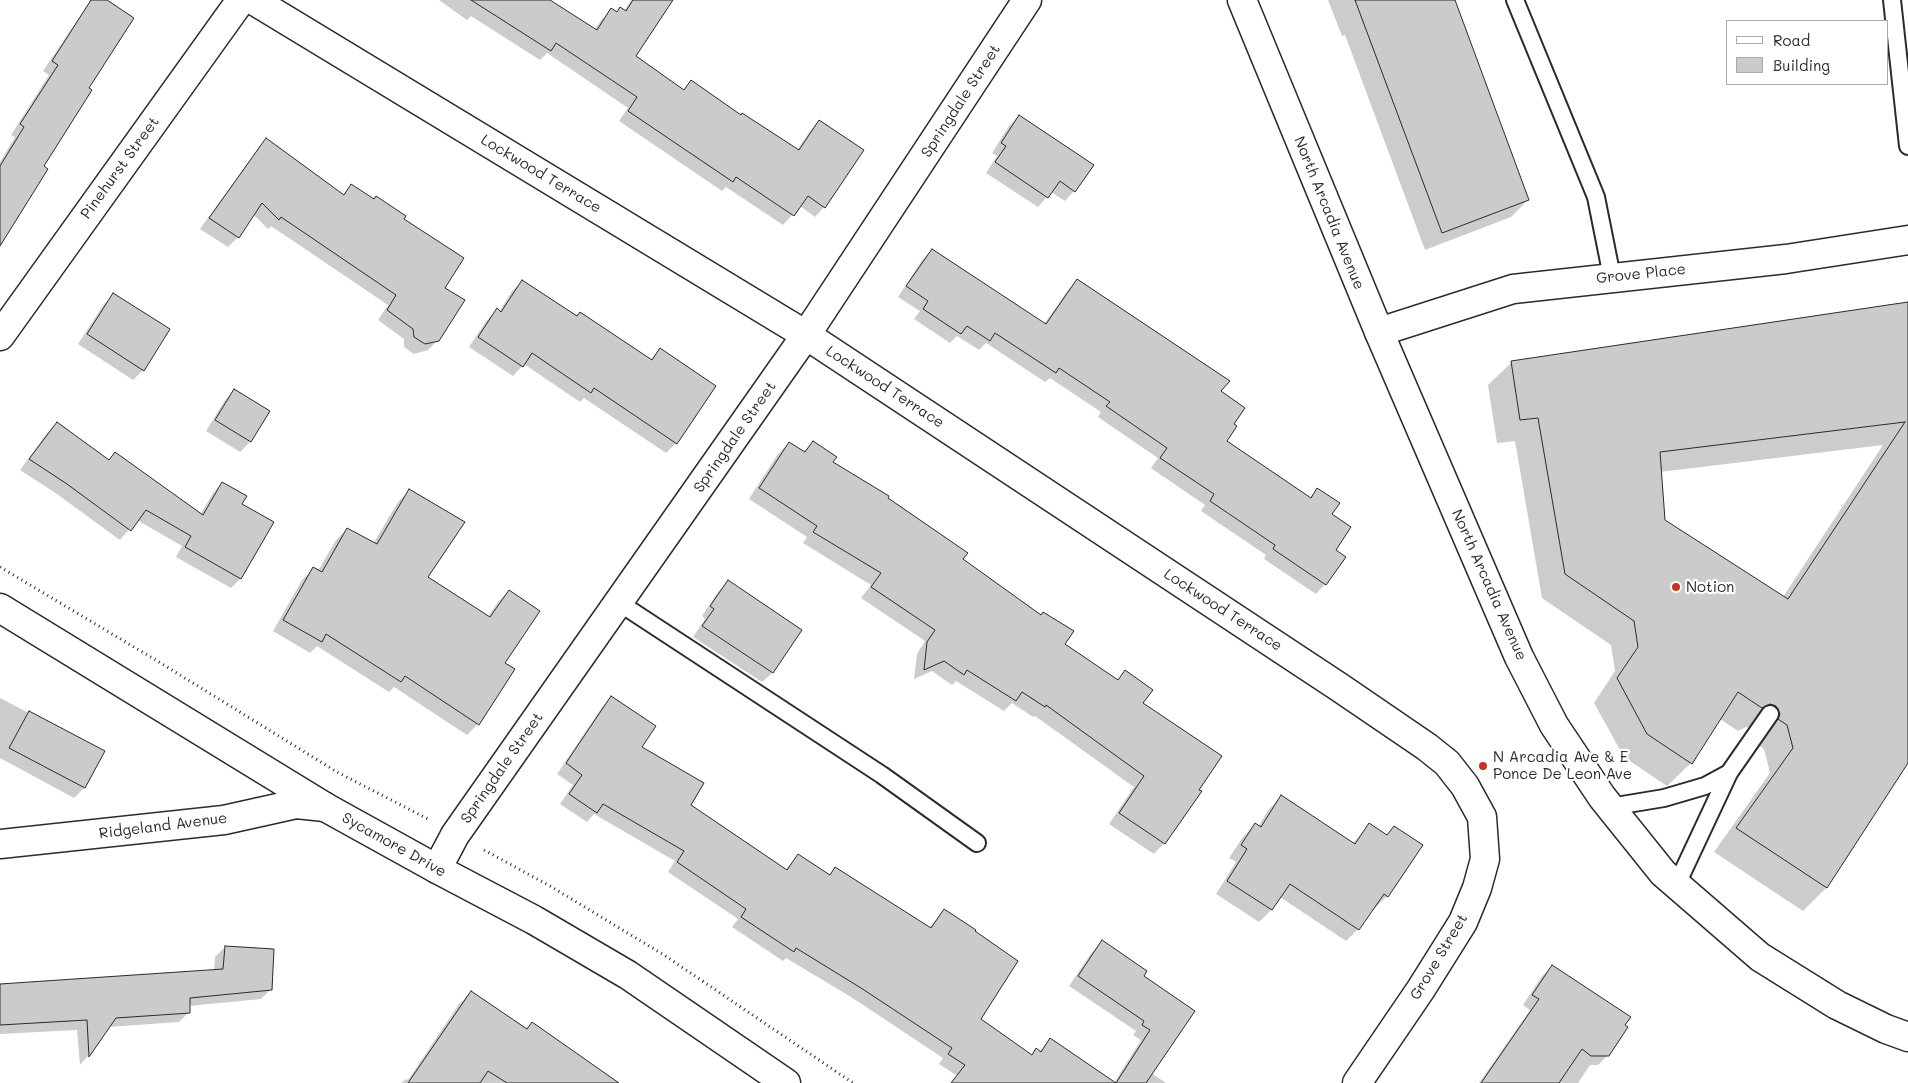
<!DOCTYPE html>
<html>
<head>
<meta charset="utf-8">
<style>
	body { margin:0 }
	#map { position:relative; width:1908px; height:1083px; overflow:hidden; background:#fff; font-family:Mali,sans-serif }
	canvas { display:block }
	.legend { position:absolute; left:1726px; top:20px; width:162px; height:65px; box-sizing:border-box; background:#fff; border:1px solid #aaa; margin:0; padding:6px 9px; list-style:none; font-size:15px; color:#2b2b2b }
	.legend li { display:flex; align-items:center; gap:10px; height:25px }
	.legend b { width:25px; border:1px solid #aaa }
</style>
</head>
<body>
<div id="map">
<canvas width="1908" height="1083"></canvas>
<ul class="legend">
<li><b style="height:6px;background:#fff"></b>Road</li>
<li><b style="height:14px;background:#cbcbcb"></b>Building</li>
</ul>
</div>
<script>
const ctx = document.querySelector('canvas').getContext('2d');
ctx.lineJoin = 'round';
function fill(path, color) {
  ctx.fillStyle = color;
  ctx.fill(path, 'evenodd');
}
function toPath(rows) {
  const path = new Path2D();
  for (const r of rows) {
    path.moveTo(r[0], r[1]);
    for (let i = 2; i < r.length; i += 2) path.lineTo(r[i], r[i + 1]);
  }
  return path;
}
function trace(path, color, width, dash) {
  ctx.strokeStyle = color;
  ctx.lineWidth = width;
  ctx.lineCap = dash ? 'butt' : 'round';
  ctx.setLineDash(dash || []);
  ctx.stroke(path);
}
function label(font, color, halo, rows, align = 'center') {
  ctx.font = font + ' Mali,sans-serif';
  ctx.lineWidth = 4.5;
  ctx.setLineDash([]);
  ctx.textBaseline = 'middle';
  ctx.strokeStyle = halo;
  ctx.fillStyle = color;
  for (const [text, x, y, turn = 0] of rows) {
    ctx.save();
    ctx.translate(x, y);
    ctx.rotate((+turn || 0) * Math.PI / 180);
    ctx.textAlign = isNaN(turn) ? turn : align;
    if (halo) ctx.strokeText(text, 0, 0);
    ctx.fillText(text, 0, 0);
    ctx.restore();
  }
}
fill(toPath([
	[91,0,104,0,0,227,0,162,15,137,11,135,49,75,43,71],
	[439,0,547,0,594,30,602,19,612,10,616,13,620,8,624,11,631,0,658,0,634,56,683,90,691,82,741,117,797,150,810,131,819,121,824,207,815,217,800,206,783,225,726,187,722,191,619,121,628,108,547,53,540,60,471,16,467,20],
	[1328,0,1453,0,1528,200,1511,217,1425,250,1345,35,1342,36],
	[1019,116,1074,191,1065,201,1051,192,1038,207,986,173,997,156,992,153,1009,126],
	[266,140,342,195,352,186,402,219,443,288,438,340,428,350,414,354,404,347,404,339,378,320,388,305,271,226,268,229,253,214,238,237,228,247,200,229,257,150],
	[932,250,1044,324,1068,290,1077,280,1219,392,1233,424,1225,442,1309,498,1318,490,1331,515,1334,550,1325,584,1316,594,1264,559,1266,555,1201,511,1205,505,1151,468,1158,458,1098,417,1101,412,1050,378,1045,382,986,343,979,350,957,336,950,343,914,319,920,311,898,297,922,260],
	[522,282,650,360,660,350,676,443,666,453,584,398,580,402,524,364,513,376,469,347,487,320,497,310,499,312,512,291],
	[114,295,143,370,133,380,78,344,104,304],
	[1908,303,1908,762,1826,888,1803,911,1714,852,1770,773,1764,749,1756,743,1753,729,1746,727,1738,731,1720,719,1691,763,1667,786,1624,757,1594,703,1615,671,1611,645,1542,598,1515,441,1497,443,1488,385,1512,362],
	[1883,445,1783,597,1664,521,1660,472],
	[235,390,268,411,250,442,240,452,206,431,225,400],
	[57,423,108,461,115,454,200,515,213,493,222,483,240,504,240,579,231,588,176,557,182,546,137,520,120,540,57,494,20,470,47,433],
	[813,442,832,463,886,498,1063,645,1117,681,1125,672,1141,704,1164,843,1154,854,1109,824,1134,787,1035,716,1033,717,1012,703,1004,711,956,681,952,685,932,671,914,679,917,654,925,641,861,598,871,585,803,543,807,537,749,499,778,454,789,443,803,452],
	[409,491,426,577,488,617,498,602,509,591,503,663,478,724,467,735,394,687,389,692,317,646,310,653,273,631,302,580,313,569,318,571,336,540,347,529,373,544,398,502],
	[728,582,800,630,772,673,762,682,693,637,705,619,702,616,718,592],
	[611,697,640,748,689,805,785,870,798,856,829,875,836,869,929,928,944,911,979,1019,1031,1055,1036,1050,1039,1052,1050,1040,1114,1083,1141,1040,1133,1035,1136,1031,1069,986,1092,952,1102,942,1142,977,1193,1011,1151,1073,1166,1083,968,1083,939,1064,943,1058,851,997,786,958,783,961,732,927,738,919,668,872,675,861,594,814,587,822,560,804,573,785,557,774,602,707],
	[0,698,103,752,84,788,74,798,0,758],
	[1281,797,1353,843,1369,825,1385,836,1394,827,1387,896,1375,908,1373,907,1358,929,1346,941,1280,897,1271,910,1259,922,1216,894,1236,862,1229,858,1243,837,1255,825,1258,827,1269,809],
	[225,947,271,989,261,999,189,1006,189,1012,179,1022,108,1027,88,1056,80,1065,77,1030,0,1034,0,985,214,971,215,957],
	[1552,967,1608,1055,1598,1065,1590,1065,1578,1083,1479,1083,1530,1010,1523,1005,1542,976],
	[471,992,526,1029,532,1023,616,1083,401,1083,406,1079,408,1080,459,1004]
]), '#0003');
const building = toPath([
	[91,0,107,0,134,18,89,88,92,90,44,166,48,169,0,246,0,166,24,127,20,124,58,65,52,61,91,0],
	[471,0,550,0,597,30,611,8,617,12,620,7,626,11,633,0,673,0,636,56,684,90,691,80,741,115,742,113,799,150,819,120,864,150,825,208,808,196,794,216,736,177,733,182,628,111,637,97,556,43,551,51,471,0],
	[1355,0,1455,0,1529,200,1442,233,1355,0],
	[1019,115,1094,165,1075,192,1060,181,1048,198,995,162,1006,146,1001,143,1019,115],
	[266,138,344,195,351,184,374,199,376,196,406,216,404,219,464,258,445,288,465,300,439,341,425,344,414,337,413,329,387,310,396,295,281,217,279,220,262,203,239,238,209,218,266,138],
	[932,249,1046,324,1077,279,1230,381,1221,391,1245,408,1234,424,1237,426,1227,441,1311,498,1317,488,1340,503,1332,514,1351,527,1336,550,1346,557,1326,585,1273,549,1275,545,1210,501,1214,494,1160,458,1167,448,1106,406,1110,402,1059,368,1056,373,995,333,990,341,967,326,961,334,923,309,928,301,906,286,932,249],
	[522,280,577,316,580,312,652,360,660,348,716,386,677,444,594,388,591,393,532,353,523,367,478,337,497,308,501,312,522,280],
	[113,293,170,329,144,371,87,334,113,293],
	[1908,302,1908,763,1827,888,1736,828,1793,748,1787,725,1778,719,1780,714,1776,706,1770,704,1762,708,1738,692,1692,764,1647,734,1617,678,1638,647,1634,621,1565,574,1538,418,1520,420,1511,361,1908,302],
	[1905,422,1788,599,1665,520,1660,452,1905,422],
	[234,389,270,411,251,442,215,420,234,389],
	[57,422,109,460,115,452,203,515,222,482,247,496,242,504,274,522,241,579,185,547,191,536,146,510,131,531,67,484,29,459,57,422],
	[813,441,837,457,833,462,889,496,888,498,968,553,963,559,1041,615,1043,612,1074,631,1065,644,1118,680,1125,670,1153,690,1143,703,1222,756,1199,790,1202,791,1165,844,1119,813,1144,776,1046,705,1045,707,1022,692,1016,701,967,670,964,675,944,661,924,670,927,642,935,630,871,587,881,573,813,532,817,526,759,488,789,442,805,452,813,441],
	[409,489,465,522,428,577,490,617,509,590,540,611,505,663,515,669,479,725,405,676,401,682,326,634,322,642,283,620,313,567,322,572,347,528,377,544,409,489],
	[728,580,802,630,773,673,702,626,714,609,710,606,728,580],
	[611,696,656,726,642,747,704,783,691,805,787,870,798,854,830,875,835,867,931,928,944,909,976,930,975,931,1018,961,981,1019,1032,1055,1036,1048,1041,1052,1050,1038,1116,1083,951,1083,965,1065,948,1054,952,1048,861,988,796,948,794,952,741,917,746,909,677,862,684,851,603,804,597,813,569,794,582,775,566,763,611,696],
	[29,711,105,751,85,788,9,748,29,711],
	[1281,795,1355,844,1369,823,1387,835,1394,826,1423,845,1388,897,1384,894,1359,930,1290,884,1272,910,1227,881,1247,849,1241,845,1255,823,1261,827,1281,795],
	[1102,940,1147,971,1144,976,1195,1011,1146,1083,1116,1083,1150,1030,1142,1025,1144,1021,1078,976,1102,940],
	[225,946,274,949,272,990,190,998,190,1013,116,1018,89,1057,87,1020,0,1025,0,984,223,969,225,946],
	[1552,965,1631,1017,1625,1025,1628,1027,1609,1056,1591,1056,1582,1049,1559,1083,1481,1083,1539,999,1532,995,1552,965],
	[471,991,527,1029,532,1022,619,1083,507,1083,488,1071,480,1083,408,1083,471,991]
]);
fill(building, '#cbcbcb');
trace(building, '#2b2b2b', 1);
const service = toPath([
	[1515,0,1596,197,1612,277],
	[1892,0,1908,146],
	[618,602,882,775,977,843],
	[1729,773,1770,714],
	[1610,807,1664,798,1705,786,1729,773,1677,884]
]);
const minor = toPath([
	[253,0,806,335,1339,687,1427,747,1447,763,1465,786,1482,817,1485,859,1477,888,1463,922,1421,989,1357,1083],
	[1379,332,1513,289,1786,259,1908,240],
	[0,336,241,0],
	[0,844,224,820,296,804,325,807],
	[437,869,455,835,806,335,1027,0]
]);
const tertiary = toPath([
	[0,608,325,807,437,869,534,920,628,975,786,1083]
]);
const secondary = toPath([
	[1242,0,1379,332,1519,657,1554,725,1602,797,1663,873,1760,957,1837,1005,1886,1029,1908,1037]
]);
trace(service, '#2b2b2b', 20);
trace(minor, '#2b2b2b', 31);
trace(tertiary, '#2b2b2b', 31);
trace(secondary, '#2b2b2b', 31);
trace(toPath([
	[0,567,159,662,337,772,428,819],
	[484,850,550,886,664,955,853,1083]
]), '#2b2b2b', 3, [1, 4]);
trace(service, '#fff', 16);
trace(minor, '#fff', 28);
trace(tertiary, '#fff', 28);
trace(secondary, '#fff', 28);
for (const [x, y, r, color] of [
	[1676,587,5,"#c8321e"],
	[1483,766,5,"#c8321e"]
]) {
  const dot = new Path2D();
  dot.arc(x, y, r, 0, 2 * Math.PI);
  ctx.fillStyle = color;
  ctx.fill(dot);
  trace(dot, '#fff', 2);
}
label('15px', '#2b2b2b', '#fff', [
	["Springdale Street",961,101,-57],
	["Pinehurst Street",120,168,-54],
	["Lockwood Terrace",541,174,31],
	["North Arcadia Avenue",1329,213,68],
	["Grove Place",1641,274,-6],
	["Lockwood Terrace",885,387,33],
	["Springdale Street",735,437,-55],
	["North Arcadia Avenue",1489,585,66],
	["Lockwood Terrace",1223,610,33],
	["Springdale Street",502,768,-55],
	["Ridgeland Avenue",163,826,-7],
	["Sycamore Drive",394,845,29],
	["Grove Street",1439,957,-59]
]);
label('15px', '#2b2b2b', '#fff', [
	["Notion",1686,587],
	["N Arcadia Ave & E",1493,757],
	["Ponce De Leon Ave",1493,774]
], 'left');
</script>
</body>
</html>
